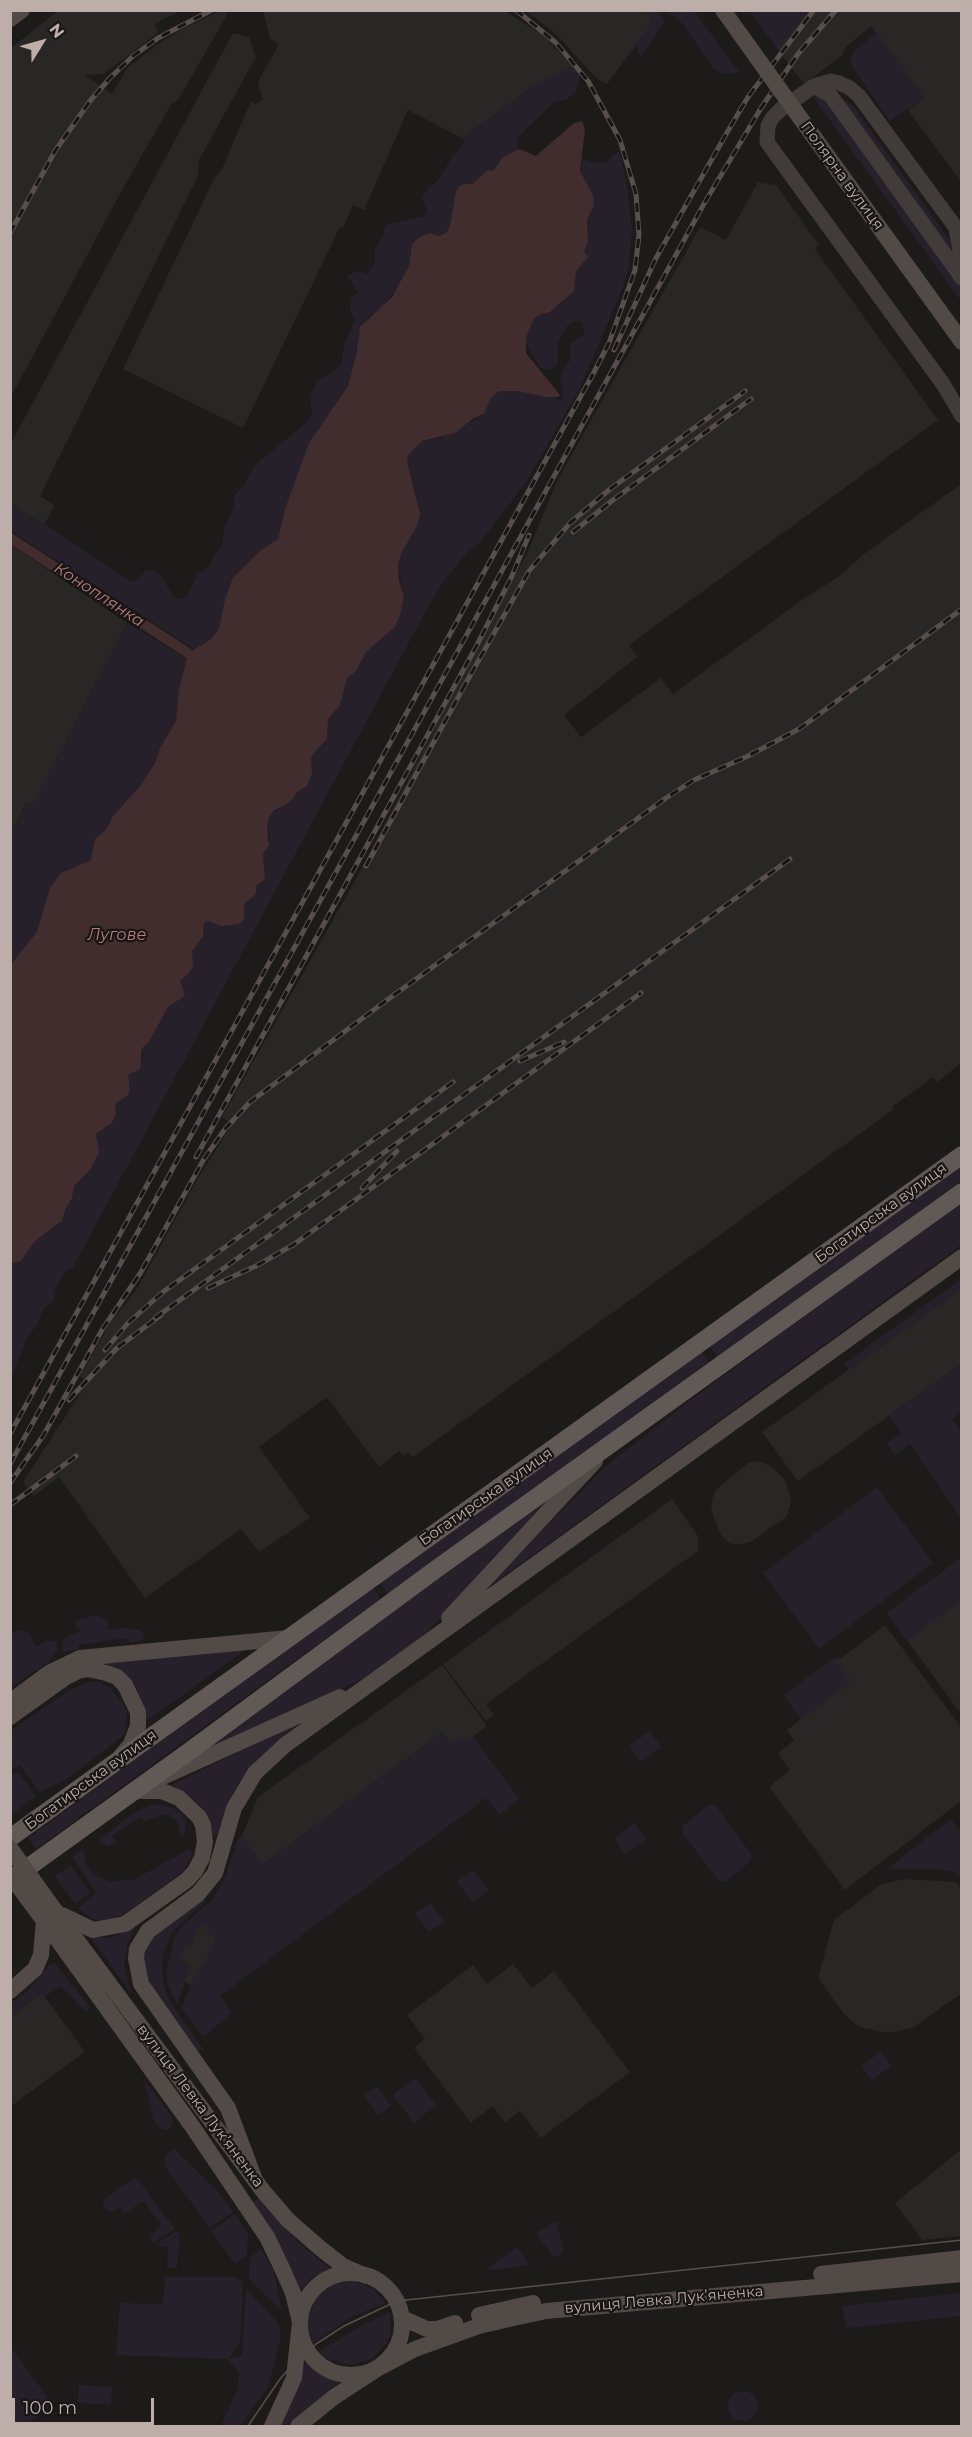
<!DOCTYPE html>
<html>
<head>
<meta charset="utf-8">
<style>
	body { margin:0 }
	#map { position:relative; width:972px; height:2437px; overflow:hidden; background:#1c1b19; font-family:Montserrat,sans-serif }
	canvas { display:block }
	.frame { position:absolute; inset:0; border:12px solid #bdaeaa; pointer-events:none }
	.north { position:absolute; left:12px; top:12px; width:60px; height:60px; -webkit-text-stroke:4px #171614; paint-order:stroke; rotate:53deg; font-size:16px; font-weight:700; line-height:24px; text-align:center; color:#bdaeaa }
	.north::after { content:''; display:block; margin:auto; width:21px; height:27px; background:#bdaeaa; clip-path:polygon(50% 0,100% 100%,50% 72%,0 100%) }
	.scale { position:absolute; left:12px; top:2398px; width:142px; height:27px; box-sizing:border-box; border:3px solid #bdaeaa; border-top:0; padding-left:8px; font-size:18px; line-height:21px; white-space:nowrap; color:#bdaeaa; -webkit-text-stroke:4px #171614; paint-order:stroke }
</style>
</head>
<body>
<div id="map">
<canvas width="972" height="2437"></canvas>
<div class="frame"></div>
<div class="north">N</div>
<div class="scale">100 m</div>
</div>
<script>
const ctx = document.querySelector('canvas').getContext('2d');
ctx.lineJoin = 'round';
function fill(path, color) {
  ctx.fillStyle = color;
  ctx.fill(path, 'evenodd');
}
function toPath(rows) {
  const path = new Path2D();
  for (const r of rows) {
    if (r.length === 3) {
      path.moveTo(r[0] + r[2], r[1]);
      path.arc(r[0], r[1], r[2], 0, 2 * Math.PI);
      continue;
    }
    path.moveTo(r[0], r[1]);
    for (let i = 2; i < r.length; i += 2) path.lineTo(r[i], r[i + 1]);
  }
  return path;
}
function trace(path, color, width, dash) {
  ctx.strokeStyle = color;
  ctx.lineWidth = width;
  ctx.lineCap = dash ? 'butt' : 'round';
  ctx.setLineDash(dash || []);
  ctx.stroke(path);
}
function label(font, color, halo, rows, align = 'center') {
  ctx.font = font + ' Montserrat,sans-serif';
  ctx.lineWidth = 4.5;
  ctx.setLineDash([]);
  ctx.textBaseline = 'middle';
  ctx.strokeStyle = halo;
  ctx.fillStyle = color;
  for (const [text, x, y, turn = 0] of rows) {
    ctx.save();
    ctx.translate(x, y);
    ctx.rotate((+turn || 0) * Math.PI / 180);
    ctx.textAlign = isNaN(turn) ? turn : align;
    if (halo) ctx.strokeText(text, 0, 0);
    ctx.fillText(text, 0, 0);
    ctx.restore();
  }
}
fill(toPath([
	[59,10,180,11,154,24,159,32,104,74,84,75,112,94,128,67,164,40,188,26,221,11,225,11,227,15,178,100,172,103,122,190,11,397,11,48],
	[263,11,505,11,541,34,573,66,531,88,462,138,408,110,364,210,353,205,343,228,340,227,243,428,123,369,214,179,222,169,251,101,256,104,263,99,258,82,279,44,270,39],
	[526,11,645,11,653,22,607,84,597,79,556,34],
	[809,11,961,11,961,182,908,110,924,97,871,26,847,46,841,56,804,84,777,48],
	[233,33,249,37,256,57,199,160,198,176,40,496,55,506,44,524,11,505,11,443],
	[758,182,776,185,819,245,815,249,938,420,629,645,637,657,564,715,581,737,661,678,673,694,802,600,838,577,864,554,961,484,961,1063,937,1082,933,1077,892,1107,894,1109,413,1457,408,1452,403,1456,399,1451,379,1467,327,1397,259,1447,310,1518,259,1552,241,1529,145,1598,59,1477,34,1496,23,1482,87,1383,80,1376,111,1322,137,1289,198,1178,232,1124,222,1117,351,888,528,551,558,479,700,227,726,240],
	[11,545,127,623,33,804,27,802,11,833],
	[961,1289,961,1364,798,1481,762,1432],
	[758,1461,772,1467,785,1480,791,1498,790,1507,786,1517,751,1542,736,1545,729,1543,721,1535,713,1516,711,1506,713,1496,717,1489,749,1462],
	[672,1499,698,1536,698,1551,486,1704,494,1715,486,1721,443,1664],
	[961,1558,961,1714,887,1613],
	[885,1625,961,1727,961,1801,845,1890,769,1787,790,1770,778,1753,794,1740,787,1730,801,1719,784,1695,834,1658,840,1659],
	[442,1665,487,1726,466,1742,451,1743,442,1732,262,1865,242,1836,258,1797],
	[903,1879,956,1882,961,1890,961,1994,912,2028,887,2033,859,2027,844,2014,818,1978,834,1920,882,1884],
	[227,1907,203,1983,191,1985,173,1976,176,1938],
	[513,1964,532,1988,554,1971,630,2072,541,2138,520,2111,505,2122,493,2106,471,2123,414,2048,425,2039,407,2015,473,1965,487,1984],
	[42,1993,85,2052,11,2106,10,2016],
	[961,2150,961,2236,922,2240,895,2203]
]), '#292725');
fill(toPath([
	[645,11,658,11,665,21,641,57,638,53,637,44,653,22],
	[667,11,694,11,740,73,721,73,713,68,682,23],
	[749,11,809,11,777,48],
	[877,33,924,97,890,121,851,65,851,56,856,49],
	[573,66,580,77,575,93,565,100,555,101,517,138,519,149,504,157,494,170,486,171,474,183,467,183,456,191,450,226,446,233,438,236,431,233,421,236,412,244,409,266,402,281,382,308,365,320,358,335,356,356,348,386,339,398,328,418,317,430,291,493,278,539,261,550,225,599,219,629,210,640,194,649,11,531,10,505,44,524,129,580,134,582,147,570,153,570,160,574,173,596,179,599,185,597,189,593,197,575,209,567,214,556,222,546,225,527,234,507,234,495,244,486,254,466,307,422,312,413,310,396,316,383,341,365,345,342,355,320,350,309,351,298,358,292,347,276,358,271,368,274,375,261,375,249,383,236,386,225,424,216,427,211,422,198,424,193,439,179,452,157,461,148,464,142,462,138,531,88],
	[838,94,854,107,949,239,954,254],
	[813,97,822,97,829,102,961,284,961,301],
	[619,151,627,186,632,230,629,267,622,290,579,390,527,481,479,544,467,553,446,578,428,607,72,1269,66,1270,54,1292,54,1300,44,1308,35,1328,28,1336,11,1378,11,1263,21,1261,35,1241,60,1224,72,1198,74,1186,90,1170,98,1152,96,1134,112,1123,116,1113,115,1104,128,1095,130,1090,128,1075,135,1072,143,1056,142,1047,149,1042,168,1007,183,997,185,994,180,981,192,966,192,951,203,937,204,923,207,921,214,923,244,914,244,904,252,897,256,886,261,882,265,871,263,854,270,840,267,829,272,812,284,806,292,800,297,792,306,787,311,774,311,758,316,750,327,741,328,720,336,711,347,678,356,671,366,652,395,627,400,616,404,596,398,564,402,552,417,526,416,496,407,461,409,454,422,441,442,438,484,414,490,399,499,391,517,391,554,397,559,401,564,397,560,380,565,366,570,361,570,344,585,334,582,322,574,321,566,327,558,343,558,362,555,367,546,370,541,368,528,348,527,335,534,319,539,315,550,312,574,291,576,272,584,264,584,247,588,242,587,220,594,205,593,195,580,171,583,159,596,163,606,162],
	[127,623,186,658,176,721,160,748,155,763,141,785,113,816,106,830,95,839,91,860,62,873,37,932,11,964,11,833,28,802,33,804],
	[961,1164,961,1181,717,1357,710,1346],
	[961,1202,961,1245,479,1594,605,1467,696,1396],
	[961,1279,961,1289,849,1370,844,1364],
	[702,1352,709,1362,389,1595,379,1582],
	[961,1364,961,1412,952,1419,961,1431,961,1518,910,1444,895,1455,887,1444,901,1433,889,1416],
	[877,1487,933,1563,819,1649,763,1573],
	[565,1488,420,1639,362,1679,191,1757],
	[961,1559,961,1601,907,1641,887,1613],
	[372,1587,380,1599,36,1849,28,1838],
	[94,1615,109,1621,107,1629,109,1630,125,1628,139,1630,143,1633,145,1639,131,1643,126,1638,79,1645,78,1649,63,1652,62,1639,82,1631,75,1626,75,1621],
	[22,1630,30,1634,35,1646,40,1645,45,1641,57,1642,57,1651,48,1662,11,1687,11,1633],
	[247,1649,146,1721,144,1707,136,1687,108,1665,94,1662],
	[834,1658,851,1682,801,1719,784,1695],
	[89,1682,100,1682,109,1687,123,1703,127,1712,124,1735,65,1780,40,1792,20,1765,11,1769,11,1731,71,1689],
	[301,1721,259,1758,238,1784,228,1801,217,1834,213,1836,208,1819,194,1799,169,1786],
	[650,1731,661,1747,641,1762,629,1746],
	[442,1732,451,1743,461,1736,466,1742,473,1737,519,1799,500,1815,486,1798,220,1996,231,2011,231,2014,203,2037,181,2008,197,1971,204,1964,216,1937,206,1933,209,1926,200,1924,191,1946,186,1945,184,1953,181,1953,180,1959,191,1965,177,2004,167,1983,167,1968,174,1939,184,1924,212,1900,224,1880,238,1839,242,1836,262,1865],
	[18,1772,36,1796,11,1815,11,1775],
	[155,1804,173,1808,182,1814,186,1821,184,1835,180,1835,179,1825,175,1819,165,1814,144,1821,140,1817,112,1836,116,1841,108,1846,101,1843,99,1839,137,1811],
	[708,1805,716,1806,751,1854,751,1861,725,1882,719,1881,683,1834,683,1826],
	[951,1819,961,1832,961,1878,958,1873,940,1869,887,1869],
	[635,1823,646,1839,625,1854,614,1839],
	[83,1849,85,1862,90,1869,97,1876,112,1882,135,1879,190,1849,193,1853,183,1872,121,1916,101,1920,92,1919,78,1908,96,1893,72,1856],
	[71,1865,90,1893,75,1904,55,1876],
	[473,1870,489,1890,473,1902,457,1882],
	[203,1899,205,1901,172,1932,163,1954,162,1971,164,1986,169,2000,206,2053,202,2049,196,2053,152,1994,141,1959,148,1941],
	[430,1903,444,1921,429,1932,415,1913],
	[135,1927,128,1943,124,1965,131,1993,90,1937,111,1938],
	[55,1963,90,2007,86,2012,61,1986,44,1997,41,1993,11,2016,11,2003,30,1989,49,1965],
	[881,2052,892,2066,872,2080,861,2066],
	[415,2078,436,2105,414,2123,393,2095],
	[144,2080,171,2116,173,2123,169,2130,163,2130,155,2123],
	[377,2086,391,2106,378,2115,364,2095],
	[174,2149,216,2189,233,2212,210,2228,165,2167,166,2155],
	[134,2178,140,2182,175,2229,153,2243,150,2236,161,2225,145,2203,141,2202,125,2214,120,2207,110,2212,103,2208,104,2200],
	[260,2198,299,2243,329,2268,310,2279,301,2289,253,2202],
	[235,2214,248,2234,247,2256,235,2264,211,2231],
	[556,2221,564,2251,555,2258,536,2234],
	[177,2231,180,2237,177,2268,167,2268,168,2247,154,2245],
	[517,2247,530,2265,484,2271],
	[261,2249,274,2271,282,2311,249,2279,250,2258],
	[165,2277,236,2277,240,2280,243,2283,240,2341,229,2359,242,2356,246,2289,279,2324,281,2336,269,2385,241,2426,221,2426,238,2388,239,2373,228,2359,116,2355,120,2303,163,2304],
	[352,2281,372,2288,386,2303,351,2317,312,2343,308,2320,315,2299,332,2285],
	[961,2293,961,2316,847,2328,842,2306],
	[390,2312,391,2333,387,2343,372,2359,350,2365,328,2359,319,2352,357,2328],
	[11,2348,53,2405,23,2426,11,2426],
	[306,2363,328,2377,342,2380,284,2426,277,2426,301,2367],
	[79,2385,112,2387,111,2405,78,2403],
	[743,2406,15]
]), '#26202b');
fill(toPath([
	[582,121,585,130,580,171,593,195,594,205,587,220,588,242,584,251,588,257,576,272,574,291,550,312,539,315,534,319,527,335,526,350,526,353,560,395,558,397,547,397,517,391,499,391,490,399,484,414,474,418,455,433,422,441,409,454,407,461,420,514,417,526,402,552,398,564,399,580,404,596,400,616,395,627,366,652,356,671,347,678,340,705,328,720,327,740,316,750,311,758,312,774,306,787,297,792,292,800,284,806,274,810,269,818,267,829,269,845,263,854,265,879,256,886,256,894,244,904,244,920,239,924,221,926,208,921,204,923,203,937,192,951,193,966,190,972,180,981,185,994,183,997,168,1007,149,1042,142,1048,140,1069,128,1075,130,1090,128,1095,115,1104,116,1113,112,1123,96,1134,99,1152,90,1170,74,1186,72,1198,65,1211,62,1221,35,1241,21,1261,11,1263,11,964,37,932,50,888,61,873,91,860,95,839,106,830,113,816,141,785,155,763,160,748,176,721,179,691,188,653,210,640,219,629,225,599,233,578,261,550,278,539,285,509,309,443,348,386,356,356,360,327,392,297,409,266,412,244,421,236,431,233,438,236,446,233,450,226,456,191,461,185,474,183,486,171,494,170,503,157,519,149,536,156,574,123]
]), '#422d2e');
trace(toPath([
	[10,538,188,653]
]), '#422d2e', 10);
trace(toPath([
	[814,86,831,96,962,278],
	[956,229,962,261],
	[962,236,859,96,850,88,839,83,831,81,814,86,780,110,772,118,768,126,767,142,943,384,962,416]
]), '#413c3a', 15);
trace(toPath([
	[723,10,740,34],
	[10,19,22,10],
	[806,126,962,342],
	[449,1618,595,1461],
	[10,1702,49,1673,80,1658,289,1638],
	[10,1717,66,1677,78,1671,88,1669,106,1673,117,1677,125,1685,138,1712,138,1726,131,1744,121,1756],
	[158,1779,340,1697],
	[56,1912,263,2191,288,2220,320,2248,343,2266,366,2276],
	[62,1915,93,1930,125,1924,187,1880,195,1871,202,1858,205,1842,203,1825,199,1817,179,1798,162,1791,133,1791],
	[44,1921,192,2126,267,2237,281,2266,293,2293,300,2322,294,2378,272,2426],
	[10,1991,35,1969,41,1955,44,1921],
	[255,2180,228,2108,141,1984,136,1958,137,1949,148,1931,198,1894,215,1873,234,1808,255,1773,285,1745,962,1257],
	[351,2324,51],
	[821,2274,962,2258],
	[479,2315,533,2303],
	[402,2318,427,2329,437,2329,455,2323],
	[298,2426,334,2397,377,2369,415,2349,479,2326,518,2317,546,2311,962,2274]
]), '#524a47', 16);
trace(toPath([
	[10,1838,962,1155],
	[12,1879,187,1753,435,1570,962,1192]
]), '#615955', 18);
trace(toPath([
	[248,2426,280,2379,296,2361,316,2344,344,2326,397,2301,962,2240]
]), '#574f4c', 1.5);
const rail = toPath([
	[516,10,556,43,588,81,620,140,636,194,639,235,635,270,609,343,590,380],
	[10,233,55,151,90,101,110,78,133,56,158,38,212,10],
	[614,350,656,258,725,136,748,97,814,10],
	[573,532,613,500,751,399],
	[462,690,529,571,570,523,610,489,745,391],
	[366,866,466,683],
	[520,1061,564,1042],
	[196,1157,477,645,512,576,529,535],
	[362,1188,397,1151],
	[208,1288,256,1266,293,1245,641,993],
	[155,1318,790,859],
	[105,1350,128,1323,163,1292,453,1082],
	[69,1400,117,1348,161,1315],
	[10,1434,593,374],
	[10,1464,705,202,761,108,798,54,836,10],
	[10,1483,43,1436,102,1330,141,1272,204,1159,225,1129,250,1102,383,1003,666,798,694,780,746,757,799,729,962,609],
	[10,1505,76,1456]
]);
trace(rail, '#574f4c', 5);
trace(rail, '#171614', 3, [9]);
trace(toPath([
	[740,34,806,126],
	[10,1848,56,1912],
	[10,1875,44,1921]
]), '#524a47', 16);
label('15px', '#bdaeaa', '#171614', [
	["Полярна вулиця",842,176,54],
	["Богатирська вулиця",881,1213,-36],
	["Богатирська вулиця",486,1497,-35],
	["Богатирська вулиця",91,1780,-36],
	["вулиця Левка Лукʼяненка",200,2106,53],
	["вулиця Левка Лукʼяненка",664,2300,-5]
]);
label('italic 16px', '#bb7e80', '#171614', [
	["Коноплянка",99,595,33],
	["Лугове",117,935]
]);
</script>
</body>
</html>
